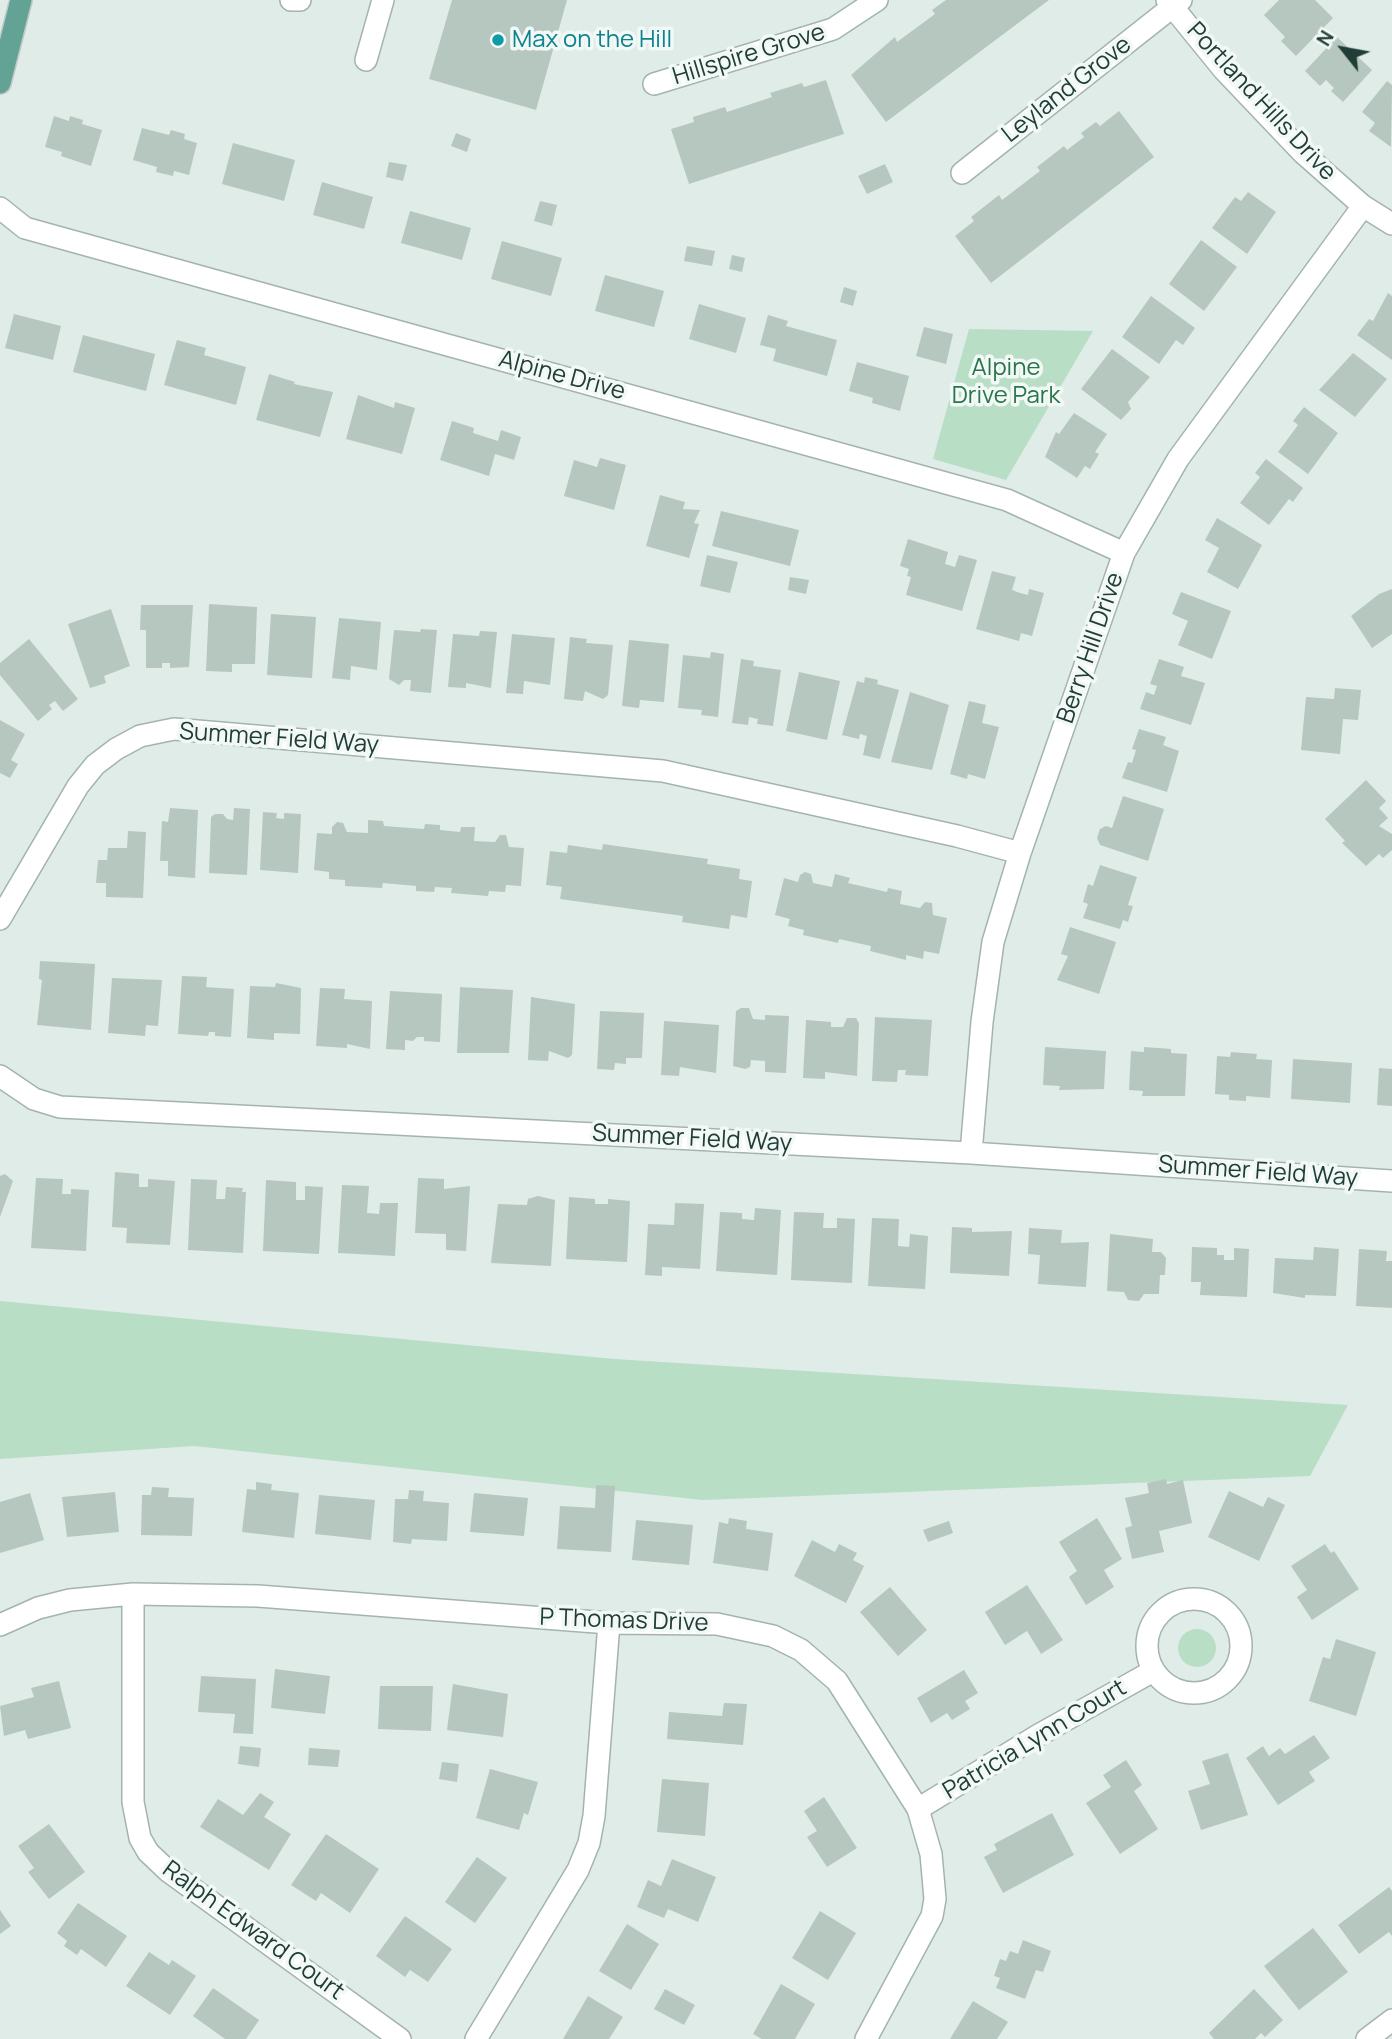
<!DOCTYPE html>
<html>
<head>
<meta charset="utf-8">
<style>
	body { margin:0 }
	#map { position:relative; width:1392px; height:2039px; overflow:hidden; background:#e0ece7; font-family:Manrope,sans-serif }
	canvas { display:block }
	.north { position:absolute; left:1308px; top:14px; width:70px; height:70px; -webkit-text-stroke:5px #f1f8f5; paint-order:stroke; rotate:301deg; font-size:19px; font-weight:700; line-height:28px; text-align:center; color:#203d37 }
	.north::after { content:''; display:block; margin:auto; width:24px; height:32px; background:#203d37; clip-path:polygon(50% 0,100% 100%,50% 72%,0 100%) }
</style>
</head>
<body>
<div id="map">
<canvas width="1392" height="2039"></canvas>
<div class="north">N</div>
</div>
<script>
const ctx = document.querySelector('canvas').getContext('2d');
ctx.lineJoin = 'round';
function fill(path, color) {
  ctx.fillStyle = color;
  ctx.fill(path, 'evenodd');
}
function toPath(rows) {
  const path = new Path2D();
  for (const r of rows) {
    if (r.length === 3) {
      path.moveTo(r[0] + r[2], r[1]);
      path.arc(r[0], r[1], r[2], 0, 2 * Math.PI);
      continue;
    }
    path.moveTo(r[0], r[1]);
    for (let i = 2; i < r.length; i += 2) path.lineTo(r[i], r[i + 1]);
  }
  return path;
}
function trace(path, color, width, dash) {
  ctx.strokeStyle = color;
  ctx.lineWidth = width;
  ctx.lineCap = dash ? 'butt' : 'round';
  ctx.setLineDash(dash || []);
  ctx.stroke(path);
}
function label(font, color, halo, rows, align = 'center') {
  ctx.font = font + ' Manrope,sans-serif';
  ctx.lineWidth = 7;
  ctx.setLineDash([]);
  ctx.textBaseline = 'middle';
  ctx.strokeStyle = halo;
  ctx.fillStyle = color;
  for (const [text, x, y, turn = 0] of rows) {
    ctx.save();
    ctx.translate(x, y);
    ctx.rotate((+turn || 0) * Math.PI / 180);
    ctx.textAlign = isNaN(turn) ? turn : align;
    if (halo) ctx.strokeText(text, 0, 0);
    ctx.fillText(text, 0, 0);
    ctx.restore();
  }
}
fill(toPath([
	[969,329,1093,331,1006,480,933,459],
	[0,1301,614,1359,1348,1405,1310,1476,703,1500,194,1446,0,1459],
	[1197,1648,19]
]), '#b8dec5');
fill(toPath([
	[452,0,567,0,536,110,429,79],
	[946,0,1049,0,886,122,851,75,895,37,897,42,935,14,932,10],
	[1279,0,1315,0,1333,18,1296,56,1281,41,1285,37,1264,15],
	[1337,37,1372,70,1343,102,1331,91,1334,88,1326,80,1320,86,1305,71],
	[826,80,844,134,689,184,671,129,694,122,693,117,725,107,727,112,772,97,770,93,802,83,804,87],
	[1387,81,1392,85,1391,147,1369,131,1375,123,1362,112],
	[1119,111,1154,157,991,283,955,236,974,221,971,217,999,195,1002,200,1040,171,1037,167,1064,146,1067,150,1084,137,1081,133,1096,122,1100,126],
	[54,116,69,121,70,116,83,120,82,124,102,130,91,166,61,156,62,152,45,147],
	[142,128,169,135,171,130,185,134,184,139,197,143,189,175,174,171,173,176,156,172,157,167,133,160],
	[456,133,471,139,467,152,451,146],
	[233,143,295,160,284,201,222,184],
	[389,162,407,165,403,181,386,177],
	[885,164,893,182,867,194,858,176],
	[322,182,373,197,364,229,313,215],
	[1248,192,1276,212,1247,254,1212,228,1235,197,1241,201],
	[540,201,557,205,552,226,534,221],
	[410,211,471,228,462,260,401,243],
	[1201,240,1237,267,1204,311,1169,284],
	[502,241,562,258,551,296,491,279],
	[687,246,715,251,712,266,684,261],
	[732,255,745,258,742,272,729,269],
	[605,275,664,291,654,327,595,311],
	[844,287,857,291,853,306,840,302],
	[1388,293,1392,296,1392,360,1357,335,1369,319,1373,321],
	[1151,296,1195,328,1183,345,1176,340,1159,364,1122,337],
	[699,304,746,318,736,353,689,339],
	[14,314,61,326,53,360,5,348],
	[768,315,788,321,786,326,837,340,827,376,773,361,776,349,760,345],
	[924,327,953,334,946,364,916,356],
	[83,335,155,354,146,391,73,372],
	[177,340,206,348,204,355,246,367,236,405,164,385],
	[1112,349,1150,377,1128,402,1131,409,1121,420,1081,389],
	[1353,353,1387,379,1355,417,1319,390],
	[857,362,909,376,900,411,872,403,873,398,849,391],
	[269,374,295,382,294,384,333,392,320,437,256,420],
	[358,395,394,408,395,402,415,408,402,454,346,439],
	[1304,407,1338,433,1308,474,1278,452,1298,425,1293,421],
	[1074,413,1107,434,1095,452,1099,454,1090,469,1085,466,1077,478,1045,457,1056,432,1059,434],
	[452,421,474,428,473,433,498,441,501,430,521,437,514,460,495,454,489,476,440,460],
	[600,458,626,465,614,510,564,496,574,460,597,467],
	[1266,459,1303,488,1293,502,1289,499,1269,525,1240,503,1260,477,1255,473],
	[660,495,685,502,683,509,700,510,694,523,699,524,689,558,646,546],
	[721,511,799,530,790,566,712,546],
	[1217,518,1262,545,1238,589,1207,572,1219,548,1205,540],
	[908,539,948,552,945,564,955,567,959,555,977,560,962,611,906,595,911,577,907,576,909,569,900,566],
	[707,555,738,562,730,593,700,586],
	[992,571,1016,577,1012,590,1020,593,1028,595,1029,589,1044,593,1032,636,1021,633,1019,641,976,629],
	[790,577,809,580,806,594,788,590],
	[1392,589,1392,634,1372,648,1351,616,1379,594],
	[1181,592,1231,611,1212,659,1178,645,1188,621,1172,614],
	[209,604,257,607,255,664,232,664,232,672,206,671],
	[141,605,193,605,189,667,170,668,170,663,162,663,162,668,146,668,146,630,140,630],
	[111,609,130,666,104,676,106,683,90,688,68,624],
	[271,614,316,617,312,678,267,675],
	[339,618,381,622,377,670,351,666,350,680,332,678],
	[421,629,437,630,431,693,410,691,411,680,404,680,399,685,389,679,394,630,420,632],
	[480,631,497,632,491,688,466,683,466,688,448,687,453,634,479,636],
	[512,634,555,638,550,685,524,681,523,694,506,693],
	[570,637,587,639,586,643,613,645,608,695,603,699,585,691,583,701,564,699],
	[29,639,78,699,63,711,55,701,49,705,52,709,38,721,0,675,0,663],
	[629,640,669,644,664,702,640,700,639,708,622,706],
	[711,652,724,654,718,717,701,715,702,710,678,708,683,655,710,658],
	[741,659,754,661,753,666,781,670,773,726,757,724,758,719,749,717,748,725,732,723],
	[1159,659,1184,667,1181,676,1205,683,1191,725,1140,709,1146,692,1154,695,1157,686,1150,684],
	[799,672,840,681,827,740,786,731],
	[865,677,878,680,877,684,899,690,880,759,863,755,867,736,860,734,859,739,842,735,857,681,864,683],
	[1335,688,1361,690,1358,720,1343,719,1340,754,1301,750,1306,697,1334,699],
	[910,692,949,705,932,770,891,762],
	[969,701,986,705,982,723,999,727,985,779,968,774,967,779,950,774],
	[0,720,25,734,11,760,18,764,10,778,0,773],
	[1139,729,1166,737,1163,745,1179,751,1167,792,1122,778,1128,762,1132,763,1136,750,1132,749],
	[1366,780,1386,801,1379,808,1388,818,1379,826,1392,834,1392,850,1383,858,1379,854,1366,866,1342,843,1345,841,1325,819],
	[1123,796,1164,809,1148,861,1100,845,1097,838,1100,829,1106,826,1112,828],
	[170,808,198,810,195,878,168,876,168,861,160,861,162,821,168,822],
	[234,808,250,809,247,875,209,873,211,817,215,814,223,814,227,819,233,820],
	[263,812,277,813,276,818,284,819,284,813,301,814,298,873,260,870],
	[368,820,383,821,384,826,424,829,425,824,440,825,440,830,460,832,461,827,475,827,474,841,495,842,500,835,506,835,509,847,524,848,521,886,506,885,505,892,489,891,488,896,451,893,452,888,435,887,434,892,416,891,416,886,383,883,382,888,345,886,345,880,329,879,329,872,314,870,317,833,332,834,332,827,337,822,343,823,347,832,368,833],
	[128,831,146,832,143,898,106,897,106,883,96,883,98,860,107,860,108,848,127,848],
	[603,844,708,859,707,864,740,869,739,879,752,881,747,918,731,915,729,929,682,922,683,916,560,899,562,887,546,885,550,851,567,853,568,845,602,850],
	[1100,865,1137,877,1128,905,1133,906,1128,922,1123,920,1120,929,1083,918,1088,904,1083,902,1088,884,1093,886],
	[805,872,811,874,813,883,832,887,835,874,850,878,848,883,887,892,888,888,902,891,900,904,920,908,925,902,932,903,933,915,947,918,939,954,924,951,923,959,906,955,906,960,870,951,871,946,839,939,838,943,803,935,804,930,788,926,790,919,775,915,784,878,798,882,800,875],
	[1070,927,1116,942,1099,994,1057,980,1068,956,1061,954],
	[40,961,95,964,91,1030,37,1025,42,980,39,979],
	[182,976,207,977,206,987,234,989,231,1037,215,1036,215,1032,209,1032,208,1036,178,1034],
	[112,978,162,980,158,1026,146,1025,145,1036,108,1033],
	[276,983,301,988,300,1034,274,1033,274,1040,247,1038,250,986,275,987],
	[460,987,513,990,509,1053,457,1053],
	[320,988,345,989,344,999,372,1001,370,1049,347,1044,347,1048,316,1046],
	[390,991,442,994,440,1042,424,1041,424,1037,417,1037,413,1041,405,1040,405,1050,386,1049],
	[531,997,575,1004,572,1055,568,1058,549,1051,548,1061,528,1060],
	[741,1008,749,1008,753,1019,765,1020,765,1015,789,1016,786,1073,765,1072,765,1061,751,1060,750,1067,745,1069,733,1066,736,1011],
	[600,1011,644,1013,642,1058,626,1058,626,1064,615,1063,614,1070,597,1069],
	[875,1017,932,1020,928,1076,905,1075,906,1070,898,1070,897,1082,872,1081],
	[847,1018,856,1018,859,1023,857,1076,825,1072,825,1079,803,1078,806,1020,831,1022,831,1027,843,1027],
	[664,1021,719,1025,716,1073,680,1067,679,1076,661,1075],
	[1045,1047,1106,1051,1104,1089,1059,1090,1060,1086,1043,1085],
	[1144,1047,1171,1049,1171,1053,1187,1054,1185,1096,1142,1096,1143,1091,1129,1090,1131,1051,1144,1052],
	[1231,1052,1257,1054,1256,1059,1272,1060,1270,1098,1246,1096,1246,1101,1229,1100,1229,1095,1215,1094,1217,1056,1230,1057],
	[1293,1059,1352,1063,1350,1103,1291,1099],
	[1379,1068,1392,1069,1392,1106,1377,1105],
	[115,1172,139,1174,139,1187,148,1187,148,1179,175,1181,170,1245,126,1243,127,1228,112,1227],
	[5,1174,13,1181,0,1217,0,1176],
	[36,1178,63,1179,62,1194,71,1194,71,1189,89,1190,86,1251,31,1248],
	[418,1178,444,1179,444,1189,470,1186,466,1251,446,1250,446,1234,415,1233],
	[191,1179,217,1180,216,1199,225,1199,226,1187,243,1188,242,1192,246,1192,243,1253,188,1250],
	[266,1180,296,1182,296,1200,305,1200,305,1186,323,1187,319,1254,263,1251],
	[342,1185,369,1186,367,1213,379,1214,380,1203,398,1203,395,1256,338,1253],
	[538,1196,555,1200,551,1266,491,1263,498,1204,527,1205,528,1199],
	[569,1197,595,1199,595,1204,608,1204,608,1199,630,1201,627,1262,566,1259],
	[675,1203,704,1204,700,1269,662,1267,662,1276,645,1275,648,1224,674,1225],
	[755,1208,781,1210,777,1275,716,1271,720,1212,742,1213,742,1219,754,1220],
	[794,1212,824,1213,823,1228,837,1228,837,1218,855,1219,852,1283,791,1280],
	[872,1218,899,1219,898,1246,909,1247,910,1234,928,1236,925,1289,868,1286],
	[952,1227,972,1228,972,1232,1012,1231,1009,1276,950,1273],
	[1029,1228,1062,1230,1061,1243,1089,1242,1086,1287,1038,1284,1040,1255,1028,1254],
	[1110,1234,1153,1239,1152,1252,1161,1252,1166,1258,1165,1275,1160,1275,1159,1294,1144,1294,1139,1301,1128,1300,1124,1292,1107,1291],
	[1192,1247,1217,1248,1217,1255,1224,1255,1224,1260,1234,1260,1234,1248,1249,1249,1247,1297,1200,1295,1201,1282,1191,1282],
	[1314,1247,1339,1249,1336,1296,1305,1295,1305,1298,1273,1293,1275,1258,1313,1260],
	[1359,1249,1387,1251,1386,1261,1392,1261,1392,1308,1356,1306],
	[1166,1479,1167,1484,1183,1480,1192,1523,1159,1531,1164,1552,1132,1559,1125,1528,1132,1526,1125,1498,1149,1493,1147,1483],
	[256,1482,272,1484,271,1490,299,1493,294,1538,242,1532,247,1489,256,1490],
	[596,1485,615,1486,611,1552,557,1549,560,1506,595,1508],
	[152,1487,169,1488,168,1497,194,1498,192,1536,141,1535,142,1495,151,1495],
	[409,1490,424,1491,423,1501,449,1503,447,1541,412,1539,411,1544,393,1542,395,1499,408,1499],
	[1229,1491,1263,1507,1268,1497,1285,1505,1259,1561,1208,1537],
	[115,1492,119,1532,67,1537,62,1497],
	[30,1493,44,1540,0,1553,0,1502],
	[474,1493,528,1498,524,1536,470,1532],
	[319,1495,375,1500,371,1540,315,1534],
	[729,1518,747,1521,746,1529,773,1533,768,1571,713,1563,719,1522,728,1524],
	[1097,1518,1122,1559,1104,1570,1114,1587,1086,1605,1069,1577,1077,1571,1059,1542],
	[636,1520,693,1525,689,1565,632,1560],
	[949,1521,953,1533,928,1542,923,1530],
	[812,1540,835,1552,839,1544,857,1553,853,1560,864,1566,846,1603,794,1576],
	[1325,1544,1331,1553,1334,1551,1359,1589,1312,1620,1297,1597,1307,1590,1291,1566],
	[1027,1585,1063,1640,1041,1654,1027,1631,1005,1645,985,1612],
	[890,1587,927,1630,898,1656,860,1612],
	[1336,1639,1376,1652,1356,1716,1309,1701,1323,1657,1330,1659],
	[275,1669,330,1676,325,1714,271,1708],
	[964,1670,978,1693,965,1701,970,1709,952,1720,947,1713,931,1723,917,1698],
	[201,1676,256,1679,253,1734,233,1733,235,1714,198,1712],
	[59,1681,71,1728,28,1739,25,1730,4,1736,0,1706,34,1697,31,1688],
	[453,1684,508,1694,503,1737,447,1730],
	[380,1686,433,1686,431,1731,378,1729],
	[724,1703,747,1704,743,1745,667,1739,669,1712,722,1716],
	[1314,1735,1330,1758,1309,1772,1315,1781,1278,1805,1246,1758,1263,1746,1269,1756,1280,1748,1285,1754],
	[240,1746,261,1748,259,1767,238,1764],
	[309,1748,340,1750,338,1767,308,1765],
	[1228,1753,1248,1815,1201,1830,1188,1791,1210,1784,1202,1761],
	[1126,1760,1142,1785,1134,1791,1158,1829,1120,1854,1086,1803,1111,1787,1103,1775],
	[442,1762,459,1764,457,1782,439,1779],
	[490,1769,538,1782,528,1815,524,1813,519,1830,476,1818],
	[662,1779,709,1783,705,1836,657,1832],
	[260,1793,274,1802,264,1817,291,1834,269,1870,200,1827,218,1799,243,1815],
	[824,1797,857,1848,827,1867,807,1837,817,1831,804,1811],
	[1052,1813,1074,1855,1003,1893,984,1857,997,1850,994,1844],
	[49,1824,85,1872,49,1899,28,1872,34,1868,18,1846],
	[326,1834,379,1869,350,1913,321,1893,316,1901,291,1885],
	[477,1857,507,1878,475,1923,445,1902],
	[672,1859,716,1877,698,1922,668,1909,664,1918,637,1907,648,1880,661,1886],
	[1389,1887,1392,1891,1392,1936,1389,1932,1359,1954,1338,1925],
	[78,1903,127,1936,106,1967,81,1949,77,1955,64,1946,67,1941,57,1933],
	[0,1910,11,1926,0,1934],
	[820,1911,856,1933,828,1980,792,1958],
	[405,1916,452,1949,428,1982,410,1970,405,1977,376,1956],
	[627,1924,659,1944,631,1990,599,1971],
	[1313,1928,1348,1972,1299,2010,1264,1966],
	[1023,1940,1051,1951,1043,1972,1036,1970,1025,1999,996,1988,1000,1978,994,1976,1000,1959,1006,1961,1010,1951,1018,1954],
	[149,1952,169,1965,172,1960,196,1976,170,2015,126,1986],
	[781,1984,815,2004,795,2039,762,2039,753,2034],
	[213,1988,259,2020,246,2039,225,2039,193,2016],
	[665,1989,695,2005,684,2025,654,2009],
	[1254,1989,1283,2020,1265,2037,1261,2033,1255,2039,1214,2039,1209,2033],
	[588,1996,623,2017,609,2039,563,2039],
	[973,2001,1008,2022,997,2039,950,2039]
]), '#b6c7c0');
const minor = toPath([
	[291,0,300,0],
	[1167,0,1224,70,1303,153,1363,206,1392,224],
	[366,60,383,0],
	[654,84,833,29,877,0],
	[962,173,1181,0],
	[0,208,25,228,1007,500,1124,553],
	[0,919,78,786,95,765,116,749,140,736,174,729,663,771,957,836,1020,853],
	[0,1076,34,1099,60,1107,971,1153,1392,1181],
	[971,1153,982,1022,993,942,1020,853,1124,553,1178,459,1363,206],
	[133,1594,133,1802,140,1838,148,1852,168,1871,400,2039],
	[1194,1646,47],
	[0,1625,38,1608,70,1600,133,1594,258,1596,609,1623,717,1624,773,1636,801,1650,837,1681,918,1809,931,1854,935,1899,932,1916,866,2039],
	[918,1809,1037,1736,1153,1671],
	[476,2039,578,1870,589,1843,594,1816,609,1623],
	[1367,2039,1392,2020]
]);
const major = toPath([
	[0,83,21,0]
]);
trace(minor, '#a3b4af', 24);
trace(major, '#c1c9c7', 24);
trace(minor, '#fff', 21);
trace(major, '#63a396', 21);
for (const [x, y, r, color] of [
	[498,40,7,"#0f9aa8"]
]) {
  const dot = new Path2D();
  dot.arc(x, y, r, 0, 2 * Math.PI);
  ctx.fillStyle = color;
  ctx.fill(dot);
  trace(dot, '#f1f8f5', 2.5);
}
label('24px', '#0d838f', '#f1f8f5', [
	["Max on the Hill",512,40]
], 'left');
label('24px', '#203d37', '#f1f8f5', [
	["Hillspire Grove",749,55,-17],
	["Leyland Grove",1067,90,-38],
	["Portland Hills Drive",1261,102,47],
	["Alpine Drive",562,376,15],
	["Berry Hill Drive",1091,648,-71],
	["Summer Field Way",279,739,4],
	["Summer Field Way",692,1139,3],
	["Summer Field Way",1258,1172,4],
	["P Thomas Drive",624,1621,2],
	["Patricia Lynn Court",1035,1740,-31],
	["Ralph Edward Court",253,1931,36]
]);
label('24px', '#29754b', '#f1f8f5', [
	["Alpine",1006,368],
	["Drive Park",1006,396]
]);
</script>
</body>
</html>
